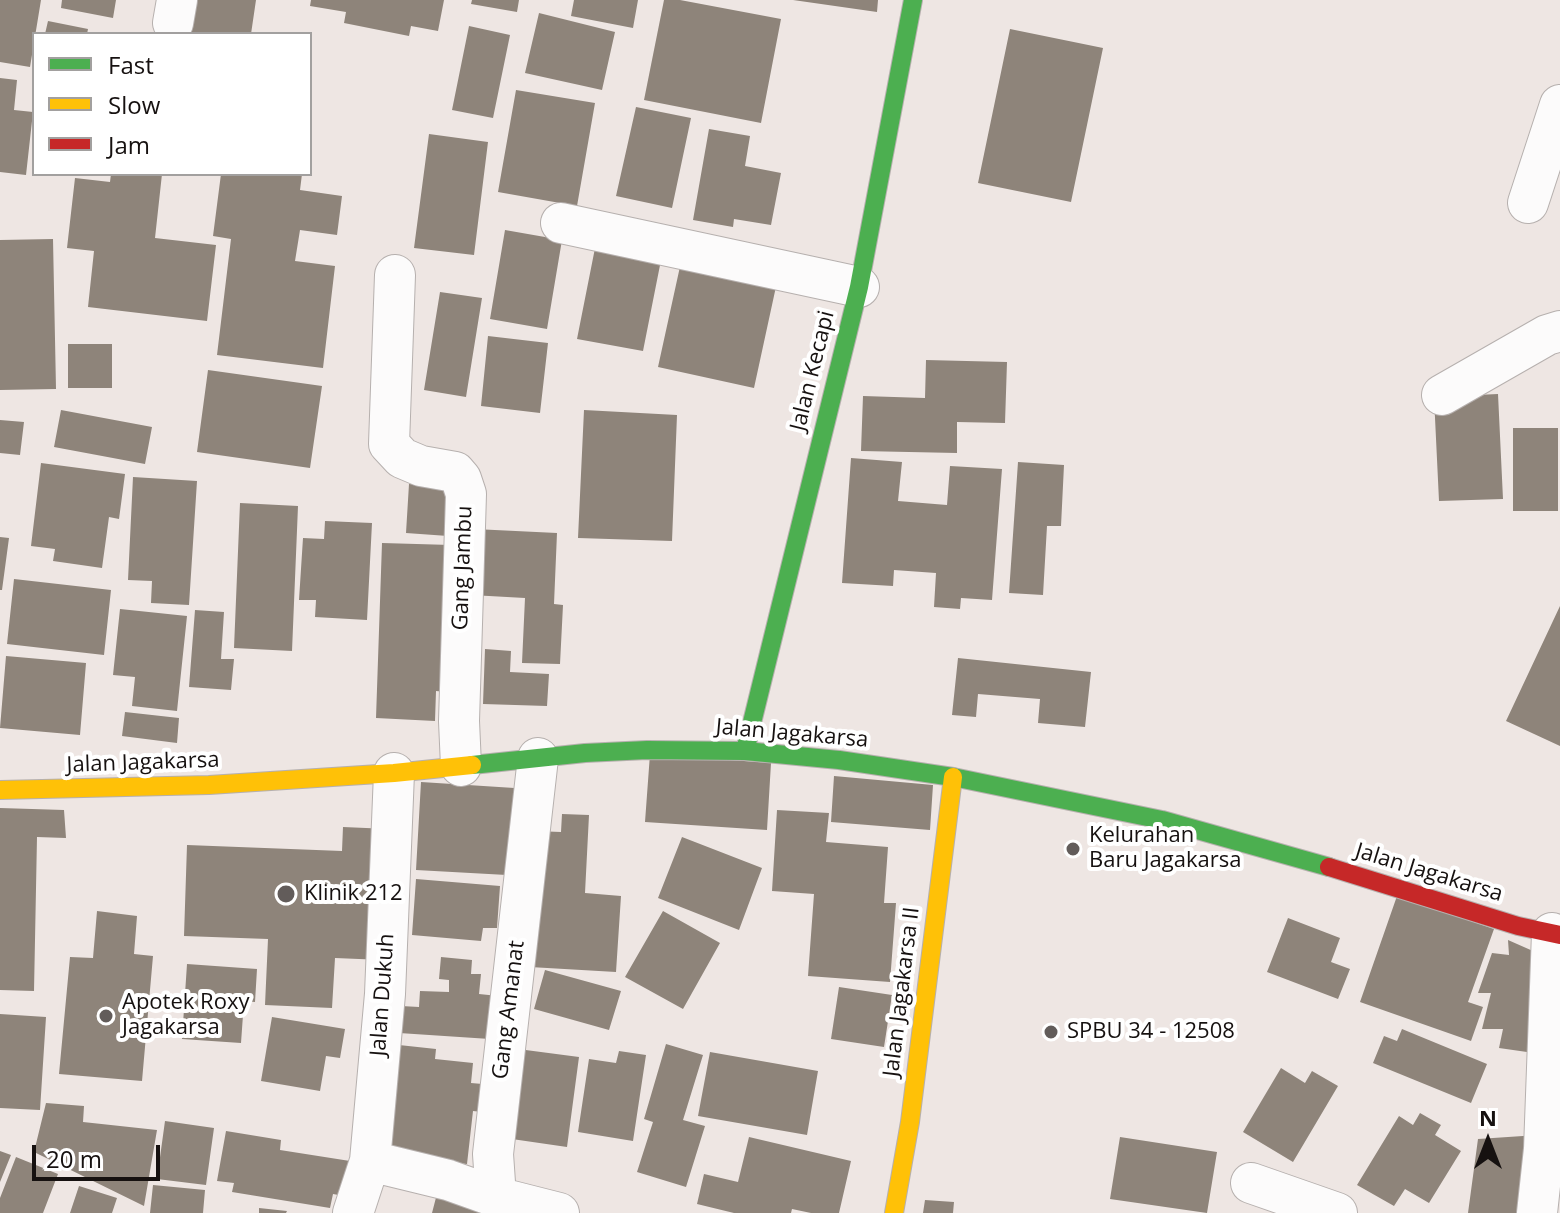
<!DOCTYPE html>
<html>
<head>
<meta charset="utf-8">
<style>
	body { margin:0 }
	#map { position:relative; width:1560px; height:1213px; overflow:hidden; background:#eee6e3; font-family:"Open Sans",sans-serif }
	canvas { display:block }
	.legend { position:absolute; left:32px; top:32px; width:280px; height:144px; box-sizing:border-box; background:#fff; border:2px solid #a2a09f; margin:0; padding:10px 14px; list-style:none; font-size:24px; color:#161110 }
	.legend li { display:flex; align-items:center; gap:16px; height:40px }
	.legend b { width:40px; border:2px solid #a2a09f }
	.north { position:absolute; left:1448px; top:1101px; width:80px; height:80px; -webkit-text-stroke:6px #fff; paint-order:stroke; rotate:0deg; font-size:22px; font-weight:700; line-height:32px; text-align:center; color:#161110 }
	.north::after { content:''; display:block; margin:auto; width:28px; height:36px; background:#161110; clip-path:polygon(50% 0,100% 100%,50% 72%,0 100%) }
	.scale { position:absolute; left:32px; top:1145px; width:128px; height:36px; box-sizing:border-box; border:4px solid #161110; border-top:0; padding-left:10px; font-size:24px; line-height:28px; white-space:nowrap; color:#161110; -webkit-text-stroke:6px #fff; paint-order:stroke }
</style>
</head>
<body>
<div id="map">
<canvas width="1560" height="1213"></canvas>
<ul class="legend">
<li><b style="height:10px;background:#4caf50"></b>Fast</li>
<li><b style="height:10px;background:#ffc107"></b>Slow</li>
<li><b style="height:10px;background:#c62828"></b>Jam</li>
</ul>
<div class="north">N</div>
<div class="scale">20 m</div>
</div>
<script>
const ctx = document.querySelector('canvas').getContext('2d');
ctx.lineJoin = 'round';
function fill(path, color) {
  ctx.fillStyle = color;
  ctx.fill(path, 'evenodd');
}
function toPath(rows) {
  const path = new Path2D();
  for (const r of rows) {
    path.moveTo(r[0], r[1]);
    for (let i = 2; i < r.length; i += 2) path.lineTo(r[i], r[i + 1]);
  }
  return path;
}
function trace(path, color, width, dash) {
  ctx.strokeStyle = color;
  ctx.lineWidth = width;
  ctx.lineCap = dash ? 'butt' : 'round';
  ctx.setLineDash(dash || []);
  ctx.stroke(path);
}
function label(font, color, halo, rows, align = 'center') {
  ctx.font = font + ' "Open Sans",sans-serif';
  ctx.lineWidth = 8;
  ctx.setLineDash([]);
  ctx.textBaseline = 'middle';
  ctx.strokeStyle = halo;
  ctx.fillStyle = color;
  for (const [text, x, y, turn = 0] of rows) {
    ctx.save();
    ctx.translate(x, y);
    ctx.rotate((+turn || 0) * Math.PI / 180);
    ctx.textAlign = isNaN(turn) ? turn : align;
    if (halo) ctx.strokeText(text, 0, 0);
    ctx.fillText(text, 0, 0);
    ctx.restore();
  }
}
fill(toPath([
	[0,0,41,0,30,67,0,62],
	[62,0,116,0,113,18,61,8],
	[196,0,256,0,251,34,191,34],
	[311,0,444,0,438,31,411,26,409,36,344,23,346,12,310,6],
	[472,0,519,0,517,12,471,4],
	[574,0,638,0,633,28,571,16],
	[664,0,680,0,781,19,761,123,644,100],
	[793,0,878,0,877,12],
	[539,13,615,32,602,90,525,73],
	[48,21,88,29,87,34,45,34],
	[469,26,510,35,493,118,452,110],
	[1010,29,1103,48,1071,202,978,183],
	[0,78,17,80,14,110,33,112,26,175,0,172],
	[516,90,595,103,577,206,498,192],
	[636,107,691,118,672,208,616,196],
	[709,129,750,136,745,166,781,173,771,225,734,219,733,227,693,220],
	[429,134,488,142,474,255,414,248],
	[111,174,162,174,155,238,216,245,207,321,88,307,94,251,67,248,75,178,110,182],
	[221,174,302,174,300,190,342,196,337,235,300,230,295,261,335,266,323,368,217,355,231,239,213,236],
	[505,230,562,240,547,329,490,319],
	[597,238,663,250,643,351,577,339],
	[53,239,56,389,0,390,0,240],
	[681,262,777,282,754,388,658,367],
	[440,292,482,298,466,397,424,390],
	[488,336,548,343,540,413,481,406],
	[68,344,112,344,112,388,68,388],
	[926,360,1007,362,1005,423,957,422,957,453,861,451,863,396,925,398],
	[208,370,322,386,310,468,197,452],
	[1498,394,1503,499,1439,501,1434,397],
	[61,410,152,427,145,464,54,447],
	[584,410,677,415,672,541,578,538],
	[0,420,24,422,20,455,0,453],
	[1513,428,1558,428,1558,511,1513,511],
	[851,458,902,462,898,501,947,505,950,466,1002,469,992,600,961,598,960,609,934,607,936,573,894,570,893,586,842,583],
	[1018,462,1064,465,1061,526,1047,526,1043,595,1009,593],
	[41,463,125,474,119,519,109,517,102,568,53,561,55,549,31,546],
	[133,477,197,481,189,605,151,603,152,581,128,580],
	[409,484,456,487,462,537,406,533],
	[240,503,298,506,292,651,234,648],
	[325,521,372,523,367,620,315,617,316,600,299,600,303,538,324,539],
	[474,529,557,533,554,604,563,605,560,664,522,663,525,598,471,595],
	[0,537,9,538,2,590,0,590],
	[382,543,451,545,446,692,436,691,435,721,376,718],
	[14,579,111,590,104,655,7,644],
	[1560,606,1560,746,1506,721],
	[120,609,187,616,177,711,132,706,135,677,113,675],
	[195,610,224,612,221,659,234,659,231,690,189,687],
	[485,649,511,651,510,672,549,674,547,706,483,704],
	[6,656,86,663,80,735,0,728],
	[958,658,1091,672,1085,727,1038,723,1040,699,978,694,976,717,952,715],
	[125,712,179,718,177,743,122,736],
	[650,754,771,763,767,830,645,822],
	[834,776,933,785,930,830,831,822],
	[421,782,530,789,525,876,416,870],
	[0,808,64,810,66,838,37,837,34,991,0,990],
	[777,810,829,813,826,842,888,847,884,903,896,903,890,982,808,976,814,894,772,891],
	[562,814,589,815,585,893,621,896,616,972,530,967,535,831,561,832],
	[343,827,389,829,383,960,335,958,332,1008,265,1005,268,939,184,936,187,845,342,851],
	[682,837,762,868,739,930,658,898],
	[416,879,500,886,497,928,483,928,481,941,412,935],
	[1397,896,1494,929,1468,1002,1483,1007,1471,1041,1360,1002],
	[97,911,137,916,134,954,153,956,142,1081,59,1074,70,957,93,958],
	[663,911,720,943,683,1009,625,977],
	[1288,918,1340,938,1331,962,1350,969,1338,999,1267,972],
	[1508,940,1542,955,1541,1054,1499,1048,1503,1029,1482,1029,1491,993,1478,993,1492,953,1509,955],
	[441,957,472,960,471,974,481,974,479,994,508,997,505,1040,399,1033,401,1006,419,1007,420,991,449,992,449,980,439,979],
	[187,964,257,969,255,1002,244,1001,241,1043,182,1039],
	[545,970,621,991,609,1030,534,1009],
	[839,987,892,995,884,1047,831,1039],
	[0,1014,46,1017,40,1110,0,1108],
	[272,1017,345,1029,340,1058,326,1056,320,1091,261,1081],
	[1402,1029,1487,1064,1471,1103,1373,1063,1384,1036,1397,1041],
	[666,1044,703,1055,683,1120,705,1126,686,1187,637,1172,653,1122,644,1119],
	[399,1045,436,1049,435,1059,473,1063,471,1083,494,1085,491,1113,473,1111,467,1164,387,1157],
	[518,1049,579,1057,567,1147,505,1138],
	[619,1051,646,1055,633,1141,578,1132,589,1059,616,1063],
	[710,1052,818,1071,807,1135,698,1116],
	[1281,1068,1305,1083,1312,1071,1338,1086,1293,1162,1243,1132],
	[46,1103,84,1106,83,1122,157,1130,144,1206,34,1152],
	[1420,1113,1441,1125,1435,1135,1461,1151,1429,1203,1405,1189,1394,1206,1357,1185,1399,1116,1413,1125],
	[165,1121,214,1128,206,1185,157,1179],
	[226,1131,281,1140,280,1150,350,1161,344,1196,333,1194,330,1208,232,1192,234,1183,217,1181],
	[1538,1135,1524,1213,1468,1213,1478,1139],
	[749,1137,851,1161,839,1213,811,1213,792,1209,791,1213,734,1213,697,1204,704,1174,738,1182],
	[1120,1137,1217,1152,1207,1213,1110,1199],
	[0,1151,11,1155,0,1182],
	[16,1157,58,1174,43,1213,0,1213,0,1198],
	[153,1185,205,1190,203,1213,150,1213],
	[79,1186,117,1198,112,1213,70,1213],
	[439,1186,484,1213,432,1213],
	[925,1200,954,1202,953,1213,923,1213],
	[259,1208,287,1211,286,1213,259,1213]
]), '#8e847a');
const street = toPath([
	[173,23,177,0],
	[1528,203,1560,105],
	[561,223,859,287],
	[395,275,389,444,402,458,421,466,455,472,461,479,466,494,459,721,461,766],
	[1442,395,1547,335,1560,331],
	[370,1161,448,1180,496,1197,559,1213],
	[1251,1183,1337,1213],
	[496,1197,493,1154,538,758],
	[353,1213,370,1161,385,994,394,773],
	[1537,1213,1544,1149,1552,933]
]);
const fast = toPath([
	[745,751,859,287,913,0],
	[472,765,585,753,647,750,745,751,839,760,953,777,1162,820,1329,867]
]);
const slow = toPath([
	[0,790,209,785,394,773,472,765],
	[894,1213,910,1122,953,777]
]);
const jam = toPath([
	[1329,867,1518,926,1560,935]
]);
trace(street, '#b6b0ae', 42);
trace(fast, '#b6b0ae', 20);
trace(slow, '#b6b0ae', 20);
trace(jam, '#b6b0ae', 20);
trace(street, '#fcfbfb', 40);
trace(fast, '#4caf50', 18);
trace(slow, '#ffc107', 18);
trace(jam, '#c62828', 18);
for (const [x, y, r, color] of [
	[1073,849,8,"#625c5a"],
	[286,894,10,"#625c5a"],
	[106,1016,8,"#625c5a"],
	[1051,1032,8,"#625c5a"]
]) {
  const dot = new Path2D();
  dot.arc(x, y, r, 0, 2 * Math.PI);
  ctx.fillStyle = color;
  ctx.fill(dot);
  trace(dot, '#fff', 3);
}
label('22px', '#161110', '#fff', [
	["Jalan Kecapi",813,371,-76],
	["Gang Jambu",463,568,-88],
	["Jalan Jagakarsa",792,734,5],
	["Jalan Jagakarsa",143,763,-2],
	["Jalan Jagakarsa",1429,873,17],
	["Jalan Jagakarsa II",902,992,-83],
	["Jalan Dukuh",383,995,-86],
	["Gang Amanat",509,1010,-83]
]);
label('22px', '#161110', '#fff', [
	["Kelurahan",1089,836],
	["Baru Jagakarsa",1089,861],
	["Klinik 212",304,894],
	["Apotek Roxy",122,1003],
	["Jagakarsa",122,1028],
	["SPBU 34 - 12508",1067,1032]
], 'left');
</script>
</body>
</html>
